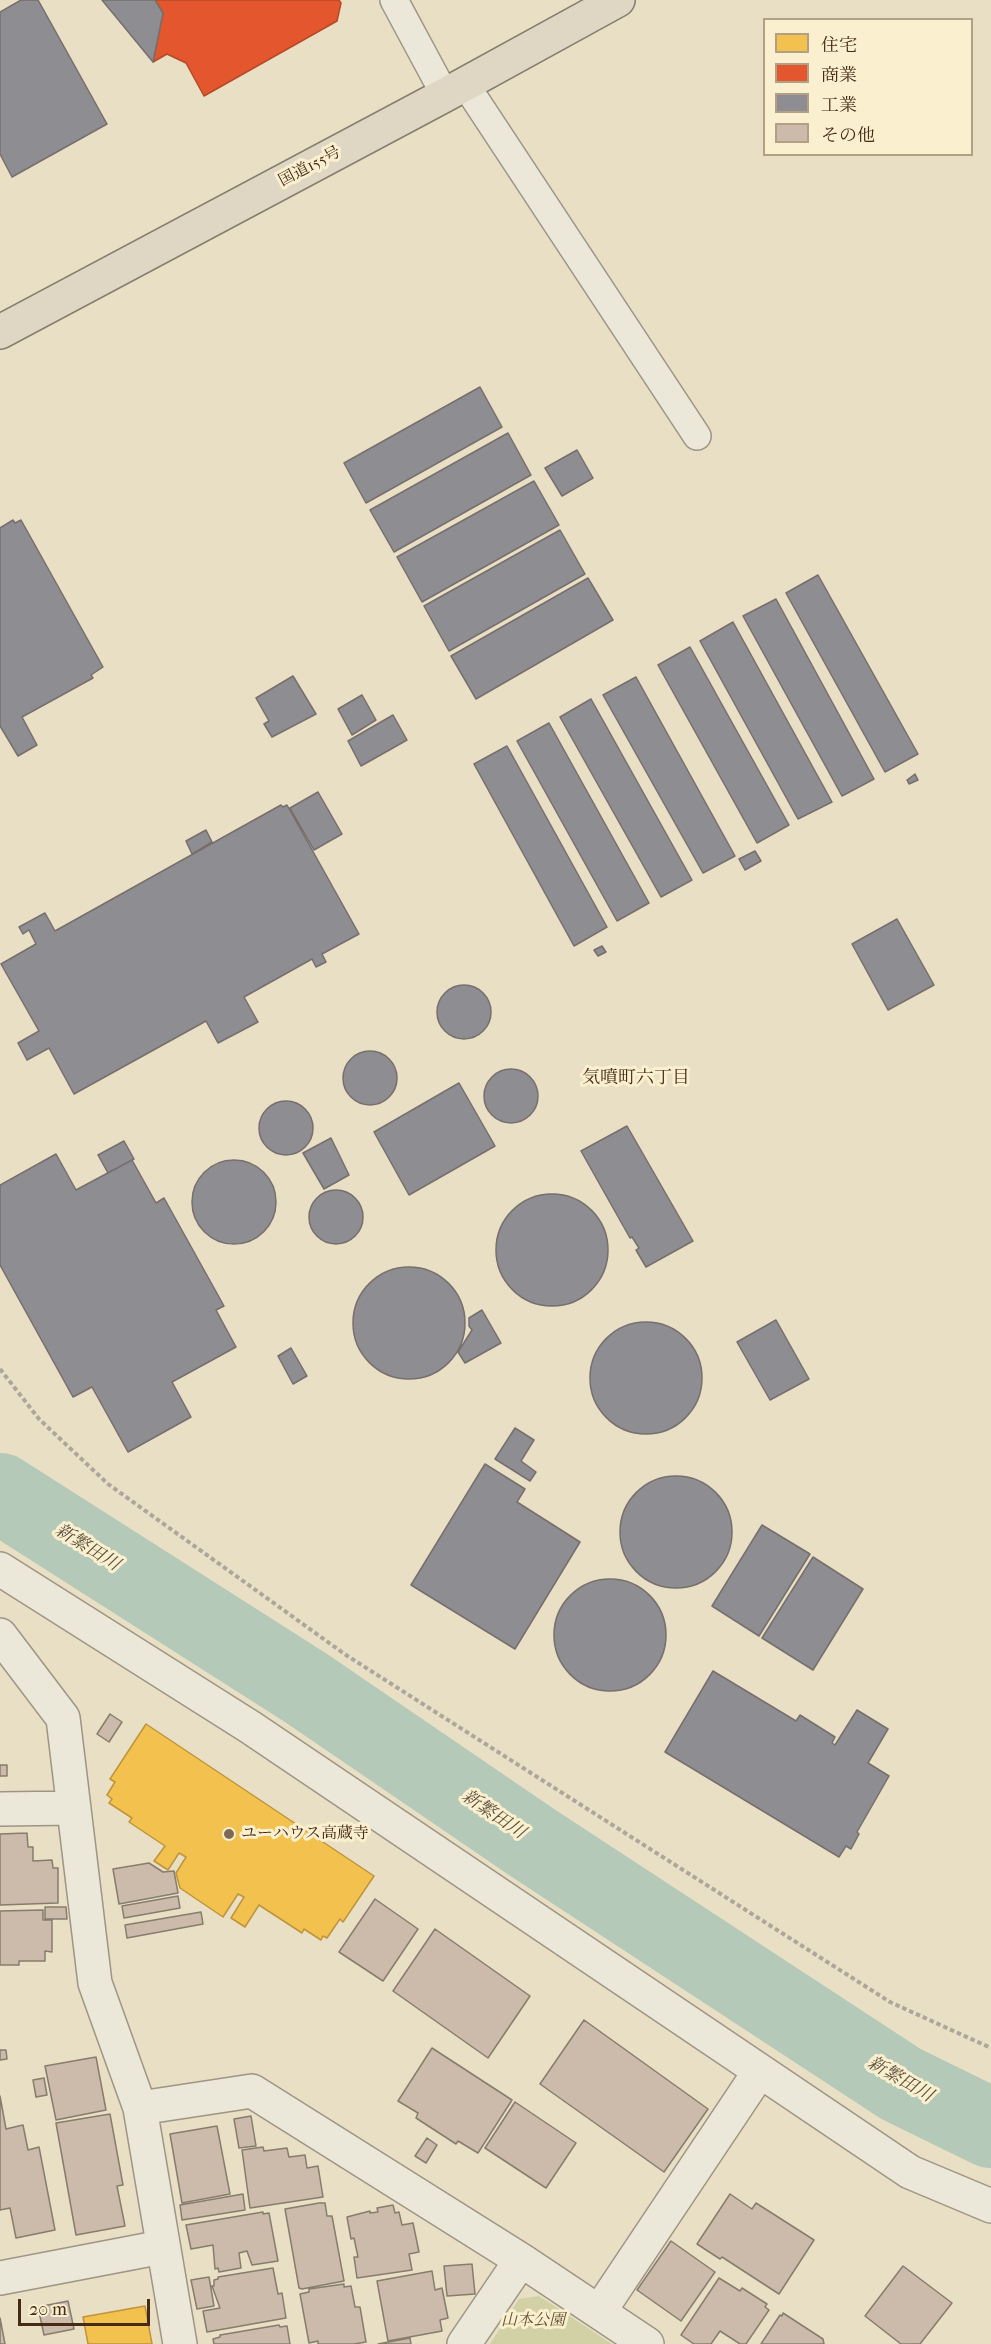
<!DOCTYPE html>
<html>
<head>
<meta charset="utf-8">
<style>
	body { margin:0 }
	#map { position:relative; width:991px; height:2344px; overflow:hidden; background:#e8dfc4; font-family:"IM FELL French Canon","Noto Serif JP",serif }
	canvas { display:block }
	.legend { position:absolute; left:763px; top:18px; width:210px; height:138px; box-sizing:border-box; background:#faefcf; border:2px solid #b2a085; margin:0; padding:8px 10px; list-style:none; font-size:18px; color:#452a16 }
	.legend li { display:flex; align-items:center; gap:12px; height:30px }
	.legend b { width:30px; border:2px solid #b2a085 }
	.scale { position:absolute; left:18px; top:2299px; width:132px; height:27px; box-sizing:border-box; border:3px solid #452a16; border-top:0; padding-left:8px; font-size:18px; line-height:21px; white-space:nowrap; color:#452a16; -webkit-text-stroke:4px #faefcf; paint-order:stroke }
</style>
</head>
<body>
<div id="map">
<canvas width="991" height="2344"></canvas>
<ul class="legend">
<li><b style="height:16px;background:#f2c14e"></b>住宅</li>
<li><b style="height:16px;background:#e4572e"></b>商業</li>
<li><b style="height:16px;background:#8d8d92"></b>工業</li>
<li><b style="height:16px;background:#ccbaaa"></b>その他</li>
</ul>
<div class="scale">20 m</div>
</div>
<script>
const ctx = document.querySelector('canvas').getContext('2d');
ctx.lineJoin = 'round';
function fill(path, color) {
  ctx.fillStyle = color;
  ctx.fill(path, 'evenodd');
}
function toPath(rows) {
  const path = new Path2D();
  for (const r of rows) {
    if (r.length === 3) {
      path.moveTo(r[0] + r[2], r[1]);
      path.arc(r[0], r[1], r[2], 0, 2 * Math.PI);
      continue;
    }
    path.moveTo(r[0], r[1]);
    for (let i = 2; i < r.length; i += 2) path.lineTo(r[i], r[i + 1]);
  }
  return path;
}
function trace(path, color, width, dash) {
  ctx.strokeStyle = color;
  ctx.lineWidth = width;
  ctx.lineCap = dash ? 'butt' : 'round';
  ctx.setLineDash(dash || []);
  ctx.stroke(path);
}
function label(font, color, halo, rows, align = 'center') {
  ctx.font = font + ' "IM FELL French Canon","Noto Serif JP",serif';
  ctx.lineWidth = 6;
  ctx.setLineDash([]);
  ctx.textBaseline = 'middle';
  ctx.strokeStyle = halo;
  ctx.fillStyle = color;
  for (const [text, x, y, turn = 0] of rows) {
    ctx.save();
    ctx.translate(x, y);
    ctx.rotate((+turn || 0) * Math.PI / 180);
    ctx.textAlign = isNaN(turn) ? turn : align;
    if (halo) ctx.strokeText(text, 0, 0);
    ctx.fillText(text, 0, 0);
    ctx.restore();
  }
}
fill(toPath([
	[539,2296,612,2344,490,2344,519,2299]
]), '#d1d1a5');
const homes = toPath([
	[146,1724,374,1876,343,1922,340,1919,327,1938,323,1936,321,1940,304,1929,302,1933,259,1905,245,1927,231,1918,244,1897,238,1894,223,1917,180,1888,176,1873,186,1857,179,1853,168,1870,154,1861,165,1846,129,1822,132,1818,109,1803,112,1799,107,1795,115,1782,110,1779,146,1724],
	[145,2306,152,2344,88,2344,83,2317,145,2306]
]);
fill(homes, '#f2c14e');
trace(homes, '#be943d', 1.5);
const shops = toPath([
	[155,0,339,0,341,3,337,21,204,96,186,63,167,54,153,62,163,13,155,0]
]);
fill(shops, '#e4572e');
trace(shops, '#b44a27', 1.5);
const industry = toPath([
	[21,0,38,0,107,124,12,177,0,154,0,12,21,0],
	[102,0,155,0,163,13,153,62,102,0],
	[480,387,502,427,366,503,344,463,480,387],
	[508,433,531,475,394,552,370,510,508,433],
	[577,450,593,478,562,496,545,468,577,450],
	[534,481,559,525,422,602,397,557,534,481],
	[13,520,15,523,21,520,103,667,91,675,93,678,22,717,37,745,18,756,0,726,0,528,13,520],
	[560,530,585,574,449,651,424,606,560,530],
	[818,575,918,754,885,772,786,593,818,575],
	[588,578,613,620,476,699,451,656,588,578],
	[776,599,874,779,842,796,743,616,776,599],
	[733,622,832,802,798,819,700,641,733,622],
	[690,647,789,825,757,843,658,665,690,647],
	[293,676,316,714,272,737,264,724,269,721,256,698,293,676],
	[636,677,735,856,703,873,603,695,636,677],
	[362,695,376,720,352,735,338,709,362,695],
	[591,699,692,880,661,897,560,717,591,699],
	[393,715,407,740,361,766,348,741,393,715],
	[549,723,649,903,617,921,517,741,549,723],
	[507,746,607,927,574,946,474,764,507,746],
	[915,774,918,780,909,784,907,780,915,774],
	[318,792,342,834,314,850,290,808,318,792],
	[281,805,283,807,287,805,359,934,322,954,326,962,316,967,312,959,244,997,258,1022,218,1043,206,1021,74,1094,49,1048,27,1060,18,1043,39,1031,1,964,36,944,29,930,23,934,19,927,45,913,55,931,281,805],
	[206,830,212,842,192,854,186,841,206,830],
	[755,851,761,861,745,870,739,859,755,851],
	[897,919,934,985,888,1010,852,944,897,919],
	[602,946,606,952,598,956,594,950,602,946],
	[464,1012,27],
	[370,1078,27],
	[511,1096,27],
	[459,1083,495,1146,409,1195,374,1132,459,1083],
	[286,1128,27],
	[627,1126,693,1241,646,1267,636,1250,639,1248,632,1237,630,1238,581,1151,627,1126],
	[331,1138,349,1175,324,1189,303,1153,331,1138],
	[124,1141,134,1159,108,1173,98,1155,124,1141],
	[56,1154,76,1190,132,1160,156,1203,164,1198,224,1306,216,1310,236,1347,172,1382,191,1417,128,1452,92,1387,73,1397,0,1265,0,1185,56,1154],
	[234,1202,42],
	[336,1217,27],
	[552,1250,56],
	[409,1323,56],
	[482,1310,501,1343,465,1363,458,1352,472,1330,469,1326,469,1318,482,1310],
	[776,1320,809,1379,770,1400,737,1342,776,1320],
	[646,1378,56],
	[291,1348,307,1376,293,1384,278,1356,291,1348],
	[515,1428,534,1440,521,1461,536,1472,530,1481,495,1459,515,1428],
	[485,1464,525,1489,517,1502,580,1542,515,1649,411,1585,485,1464],
	[676,1532,56],
	[762,1525,810,1554,759,1636,712,1606,762,1525],
	[813,1557,863,1589,813,1670,762,1638,813,1557],
	[610,1635,56],
	[713,1671,796,1721,800,1715,835,1737,832,1743,835,1745,857,1710,888,1729,868,1763,889,1776,857,1832,859,1834,851,1849,846,1846,839,1857,665,1752,713,1671]
]);
fill(industry, '#8d8d92');
trace(industry, '#776f6d', 1.5);
trace(toPath([
	[0,1486,6,1497]
]), '#b4c9b8', 14);
trace(toPath([
	[0,1493,306,1688,533,1843,901,2084,991,2128]
]), '#b4c9b8', 80);
const building = toPath([
	[110,1714,122,1722,109,1742,97,1734,110,1714],
	[0,1765,7,1765,7,1776,0,1776,0,1765],
	[27,1833,28,1847,33,1847,33,1861,52,1860,53,1868,58,1868,58,1903,0,1905,0,1834,27,1833],
	[149,1863,163,1872,174,1871,178,1893,119,1904,113,1869,149,1863],
	[178,1896,180,1908,124,1918,122,1906,178,1896],
	[375,1899,418,1929,383,1981,339,1952,375,1899],
	[45,1907,66,1907,67,1919,45,1919,45,1907],
	[43,1910,43,1920,52,1920,52,1952,45,1951,45,1961,19,1961,19,1965,0,1965,0,1911,43,1910],
	[201,1912,203,1924,127,1938,125,1925,201,1912],
	[435,1929,530,1996,488,2058,393,1991,435,1929],
	[584,2020,708,2109,664,2172,540,2084,584,2020],
	[432,2048,512,2100,478,2153,458,2141,456,2144,416,2118,418,2113,398,2101,432,2048],
	[0,2050,6,2050,7,2059,0,2060,0,2050],
	[96,2057,106,2110,56,2120,45,2066,96,2057],
	[44,2078,47,2095,36,2097,33,2080,44,2078],
	[0,2096,6,2129,23,2125,28,2150,39,2147,55,2230,16,2238,10,2208,0,2210,0,2096],
	[515,2102,576,2143,546,2188,485,2148,515,2102],
	[110,2114,123,2185,117,2186,125,2226,76,2235,56,2123,110,2114],
	[251,2116,256,2146,239,2148,234,2119,251,2116],
	[217,2126,230,2194,182,2203,170,2134,217,2126],
	[427,2138,437,2145,426,2163,415,2156,427,2138],
	[263,2147,264,2151,287,2148,289,2157,305,2155,307,2168,318,2166,323,2197,250,2208,242,2150,263,2147],
	[243,2194,245,2210,182,2220,180,2205,243,2194],
	[730,2194,752,2209,756,2203,814,2240,779,2294,722,2257,720,2259,697,2244,730,2194],
	[319,2203,325,2203,327,2216,332,2216,344,2281,302,2289,299,2288,285,2209,319,2203],
	[393,2205,395,2213,399,2212,402,2225,413,2223,419,2252,409,2254,412,2270,357,2278,354,2257,358,2257,354,2238,351,2239,347,2217,370,2211,370,2213,378,2212,377,2208,393,2205],
	[263,2212,263,2214,269,2213,278,2261,252,2265,247,2251,239,2253,241,2268,219,2272,218,2268,215,2269,213,2245,191,2249,186,2225,263,2212],
	[671,2241,715,2272,681,2321,637,2290,671,2241],
	[472,2264,475,2294,447,2296,444,2266,472,2264],
	[903,2266,952,2303,920,2344,901,2344,865,2316,903,2266],
	[273,2268,278,2294,282,2293,286,2318,207,2332,203,2311,220,2308,212,2286,214,2286,214,2280,218,2279,218,2277,273,2268],
	[432,2271,435,2290,442,2288,448,2318,440,2320,442,2331,388,2341,377,2281,432,2271],
	[209,2277,214,2306,197,2309,191,2280,209,2277],
	[719,2278,740,2291,742,2288,767,2304,765,2307,769,2310,746,2344,740,2344,720,2331,711,2344,694,2344,681,2335,719,2278],
	[344,2284,344,2287,351,2286,355,2307,360,2307,366,2342,354,2344,318,2344,318,2341,309,2343,300,2294,309,2292,309,2289,344,2284],
	[68,2301,74,2329,44,2335,38,2307,68,2301],
	[783,2313,823,2339,824,2344,761,2344,780,2315,782,2316,783,2313],
	[0,2318,5,2344,0,2344,0,2318],
	[279,2325,280,2327,287,2326,290,2344,214,2344,213,2339,220,2337,220,2335,279,2325],
	[410,2338,411,2344,378,2344,410,2338]
]);
fill(building, '#ccbaaa');
trace(building, '#867d6d', 1.5);
const lane = toPath([
	[394,0,445,95],
	[465,84,697,436]
]);
const street = toPath([
	[0,1569,250,1727,910,2172,991,2206],
	[0,1635,63,1718,95,1983,140,2108,180,2344],
	[0,1809,74,1808],
	[140,2108,252,2091,521,2260,647,2344],
	[0,2278,162,2247],
	[599,2312,760,2071],
	[464,2344,521,2260]
]);
const highway = toPath([
	[0,332,445,95,618,0]
]);
trace(lane, '#9e9584', 30);
trace(street, '#9e9584', 36);
trace(highway, '#867d6d', 36);
trace(toPath([
	[0,1369,39,1419,108,1484,346,1655,890,2002,991,2048]
]), '#ada79b', 4, [4.5, 3]);
trace(lane, '#ebe7d9', 27);
trace(street, '#ebe7d9', 33);
trace(highway, '#dfd6c4', 33);
for (const [x, y, r, color] of [
	[229,1834,6,"#7e6953"]
]) {
  const dot = new Path2D();
  dot.arc(x, y, r, 0, 2 * Math.PI);
  ctx.fillStyle = color;
  ctx.fill(dot);
  trace(dot, '#faefcf', 2);
}
label('16px', '#452a16', '#faefcf', [
	["国道155号",310,167,-28]
]);
label('16px', '#452a16', '#faefcf', [
	["ユーハウス高蔵寺",241,1834]
], 'left');
label('italic 16px', '#645134', '#faefcf', [
	["山本公園",533,2321]
]);
label('18px', '#452a16', '#faefcf', [
	["気噴町六丁目",636,1079]
]);
label('italic 18px', '#5b4f3d', '#faefcf', [
	["新繁田川",87,1548,32],
	["新繁田川",493,1815,34],
	["新繁田川",900,2080,30]
]);
</script>
</body>
</html>
